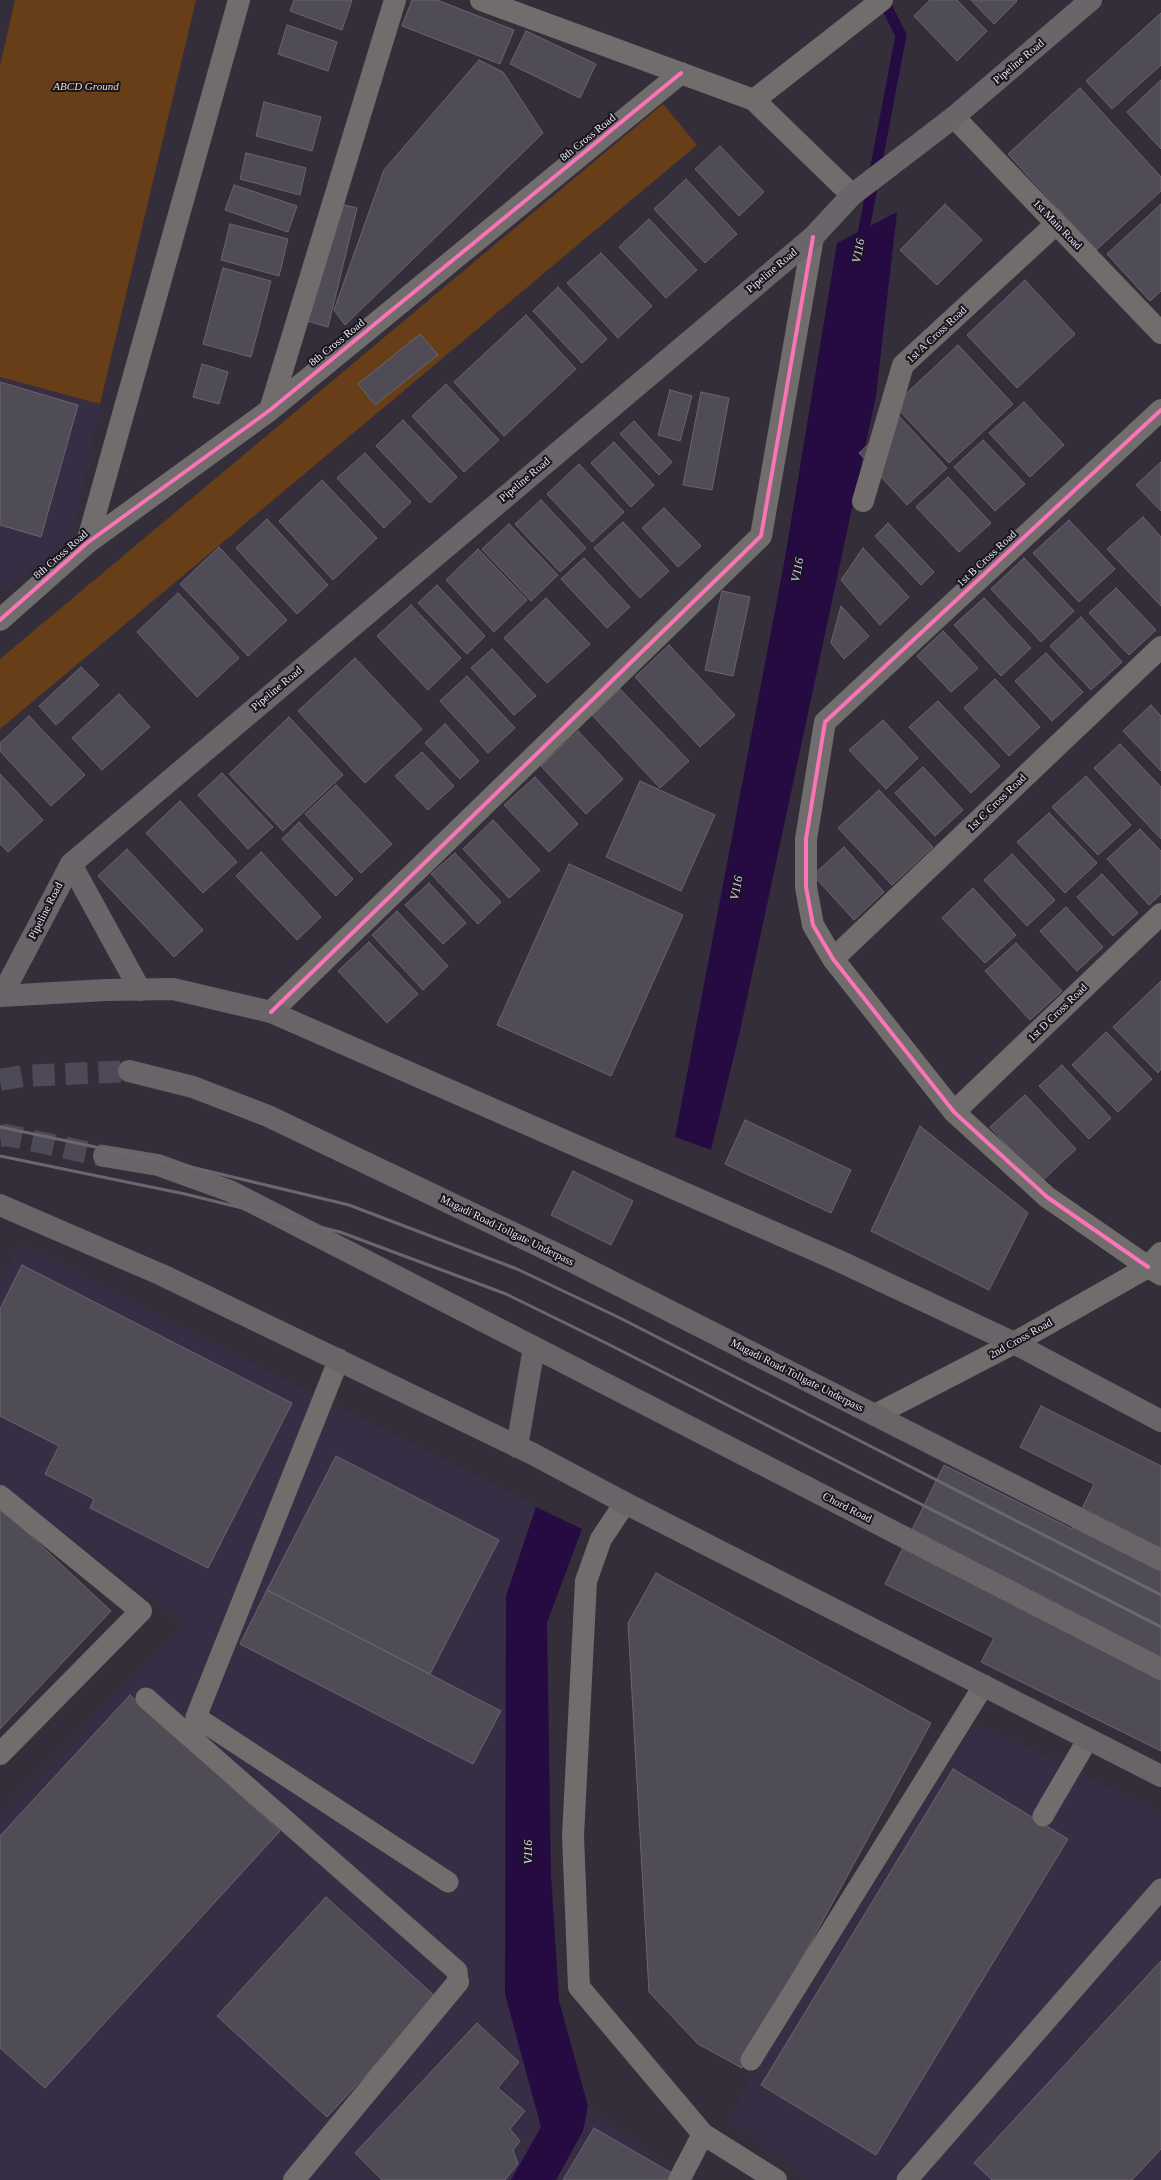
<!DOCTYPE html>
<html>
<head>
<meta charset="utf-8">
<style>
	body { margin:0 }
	canvas { display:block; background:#332e3a }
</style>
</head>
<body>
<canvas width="1161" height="2180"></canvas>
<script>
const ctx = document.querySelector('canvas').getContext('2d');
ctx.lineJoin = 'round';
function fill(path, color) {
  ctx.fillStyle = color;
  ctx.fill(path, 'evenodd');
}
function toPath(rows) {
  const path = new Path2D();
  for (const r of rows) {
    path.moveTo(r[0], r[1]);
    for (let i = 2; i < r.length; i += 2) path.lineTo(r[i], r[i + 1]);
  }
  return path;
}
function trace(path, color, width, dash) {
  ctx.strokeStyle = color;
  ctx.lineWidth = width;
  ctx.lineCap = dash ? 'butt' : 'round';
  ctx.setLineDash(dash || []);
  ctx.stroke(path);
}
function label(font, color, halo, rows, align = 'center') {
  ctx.font = font + ' Georgia,serif';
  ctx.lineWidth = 4;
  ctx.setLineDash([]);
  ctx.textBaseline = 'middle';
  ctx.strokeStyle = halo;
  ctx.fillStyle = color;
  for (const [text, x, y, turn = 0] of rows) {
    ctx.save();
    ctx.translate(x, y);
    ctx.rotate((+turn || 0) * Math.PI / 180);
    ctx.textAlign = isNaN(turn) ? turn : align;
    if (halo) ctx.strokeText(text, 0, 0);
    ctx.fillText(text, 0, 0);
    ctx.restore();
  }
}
fill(toPath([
	[0,377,100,404,72,538,0,590],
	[22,1246,536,1507,506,1596,505,1994,541,2127,511,2180,0,2180,0,1815,184,1623,0,1485,0,1278],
	[974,1723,1161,1812,1161,2180,808,2180,728,2117],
	[588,2106,683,2180,556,2180,583,2131]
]), '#372e46');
fill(toPath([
	[15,0,196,0,100,404,0,377,0,66],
	[663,104,697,145,0,729,0,659]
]), '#673e17');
fill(toPath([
	[897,212,876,396,740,1031,711,1150,675,1137,785,558,837,243],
	[536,1507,582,1529,547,1623,551,1874,559,2001,588,2106,583,2131,556,2180,511,2180,541,2127,505,1994,506,1596]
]), '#260b42');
trace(toPath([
	[861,245,901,35,883,0]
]), '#260b42', 11);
const building = toPath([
	[294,0,352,0,342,30,290,11,294,0],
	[412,0,437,0,514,30,500,64,402,26,412,0],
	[930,0,957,0,987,31,957,61,914,16,930,0],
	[971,0,1016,0,1017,1,994,24,971,0],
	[1161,13,1161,65,1112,109,1086,81,1161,13],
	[287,25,337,42,328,71,278,54,287,25],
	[526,31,596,64,580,98,510,64,526,31],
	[479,60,503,72,543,133,345,325,334,310,384,170,479,60],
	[1161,80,1161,149,1127,112,1161,80],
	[1080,88,1161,177,1161,191,1096,250,1008,154,1080,88],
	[264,102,321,117,312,151,256,136,264,102],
	[720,146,764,192,739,216,695,169,720,146],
	[246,153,306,168,300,195,240,179,246,153],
	[686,179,737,234,705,263,654,209,686,179],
	[234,185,297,206,288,232,225,210,234,185],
	[336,203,357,208,328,327,307,321,336,203],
	[945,204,982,240,937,285,900,250,945,204],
	[1161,204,1161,291,1150,301,1107,254,1161,204],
	[649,219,697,270,666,298,619,247,649,219],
	[230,224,288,239,279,276,221,260,230,224],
	[601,253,652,306,618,338,567,283,601,253],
	[223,268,271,281,251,357,203,344,223,268],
	[1025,280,1075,334,1017,388,967,335,1025,280],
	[558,287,607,339,582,363,533,311,558,287],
	[526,315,576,369,504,436,454,382,526,315],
	[420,334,438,355,375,405,358,384,420,334],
	[958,345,1013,404,949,463,894,405,958,345],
	[202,364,228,372,219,404,193,397,202,364],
	[0,382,78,405,41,537,0,525,0,382],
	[446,384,499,440,464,472,412,416,446,384],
	[670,390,692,396,680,441,658,435,670,390],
	[701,392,729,398,712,490,683,485,701,392],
	[1024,402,1064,445,1030,477,989,433,1024,402],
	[899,416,947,468,907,505,859,453,899,416],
	[403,420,457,477,430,503,376,446,403,420],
	[634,421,672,462,659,475,620,434,634,421],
	[983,440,1025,484,995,511,954,467,983,440],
	[614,442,654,485,631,507,591,463,614,442],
	[365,453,411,502,384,528,337,478,365,453],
	[1161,462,1161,511,1136,485,1161,462],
	[579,464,624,512,592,542,547,494,579,464],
	[948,477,991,523,959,552,916,507,948,477],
	[322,480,377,538,333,580,279,521,322,480],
	[541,500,586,548,560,572,515,524,541,500],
	[664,508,701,546,678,567,642,528,664,508],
	[1143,517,1161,537,1161,606,1107,549,1143,517],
	[267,519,328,585,297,614,236,548,267,519],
	[1069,520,1115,569,1079,602,1033,553,1069,520],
	[623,522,669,571,640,598,594,548,623,522],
	[888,523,934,572,921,585,875,536,888,523],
	[509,524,558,575,531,601,482,549,509,524],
	[219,547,287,620,248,656,180,584,219,547],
	[863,548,909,597,880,625,841,580,863,548],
	[478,549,527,600,494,632,446,580,478,549],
	[584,558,630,607,607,628,561,579,584,558],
	[1024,558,1074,611,1041,642,991,589,1024,558],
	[437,585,485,636,467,654,418,603,437,585],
	[1116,588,1156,630,1129,655,1089,613,1116,588],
	[722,591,750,597,733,676,705,670,722,591],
	[178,593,239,658,197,697,137,632,178,593],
	[546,598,590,644,547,683,504,638,546,598],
	[984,598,1031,648,1001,676,954,625,984,598],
	[411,605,461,658,428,690,377,636,411,605],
	[841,606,869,636,844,659,831,643,841,606],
	[1081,617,1122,662,1091,690,1050,646,1081,617],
	[943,631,978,668,951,692,917,656,943,631],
	[669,645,735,715,700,747,635,677,669,645],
	[492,649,536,696,514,715,471,668,492,649],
	[1046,653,1083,692,1052,721,1015,681,1046,653],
	[355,658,422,729,365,783,298,711,355,658],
	[81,667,99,685,56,725,39,706,81,667],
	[467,676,515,728,488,753,440,701,467,676],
	[995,679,1040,727,1009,756,964,708,995,679],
	[620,689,689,761,660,788,592,715,620,689],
	[119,694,150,727,102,770,72,738,119,694],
	[938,701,1000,766,971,793,909,727,938,701],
	[1151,705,1161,716,1161,771,1123,731,1151,705],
	[29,716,85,775,51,806,0,751,0,743,29,716],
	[289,717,343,775,283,831,229,774,289,717],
	[883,720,918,758,886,789,849,750,883,720],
	[445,724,479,761,460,779,425,743,445,724],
	[578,731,623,779,586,814,541,766,578,731],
	[1120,744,1161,787,1161,839,1094,768,1120,744],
	[422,752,454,786,428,810,395,776,422,752],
	[923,767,963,810,935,836,895,793,923,767],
	[222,773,273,827,248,849,198,795,222,773],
	[0,774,43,820,8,852,0,844,0,774],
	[1086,776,1131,825,1098,855,1052,807,1086,776],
	[535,777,578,824,549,852,504,805,535,777],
	[640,781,715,815,681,891,606,857,640,781],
	[336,785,392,844,361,873,305,814,336,785],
	[879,790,933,847,892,885,838,828,879,790],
	[180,801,237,862,203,893,146,833,180,801],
	[1049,813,1097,863,1065,893,1017,842,1049,813],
	[493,820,540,870,509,898,463,849,493,820],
	[299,822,353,879,336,896,282,839,299,822],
	[1140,829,1161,851,1161,894,1149,905,1107,859,1140,829],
	[844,847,884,892,854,920,813,875,844,847],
	[127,849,203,930,174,957,98,876,127,849],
	[261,852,321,917,297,940,236,876,261,852],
	[455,853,501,902,478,924,431,874,455,853],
	[1012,854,1055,900,1027,926,984,880,1012,854],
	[569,864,683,915,611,1076,497,1025,569,864],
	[1102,874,1138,913,1113,936,1077,897,1102,874],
	[429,883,466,923,443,944,405,905,429,883],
	[973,888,1016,935,985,963,942,918,973,888],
	[1066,907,1103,947,1077,971,1040,931,1066,907],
	[397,911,448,966,423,990,372,935,397,911],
	[369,942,418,994,387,1023,338,971,369,942],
	[1016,943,1062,991,1030,1020,985,971,1016,943],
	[1161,981,1161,1069,1158,1073,1113,1027,1161,981],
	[1106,1032,1152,1079,1118,1112,1072,1065,1106,1032],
	[1062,1065,1111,1118,1089,1139,1039,1086,1062,1065],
	[1025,1095,1076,1149,1041,1182,990,1127,1025,1095],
	[745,1120,851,1170,831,1213,725,1164,745,1120],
	[920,1126,1028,1213,989,1290,871,1231,920,1126],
	[573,1171,633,1201,611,1245,551,1215,573,1171],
	[22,1265,292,1403,208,1568,90,1508,94,1499,45,1474,59,1446,0,1416,0,1309,22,1265],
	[1041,1406,1161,1466,1161,1751,981,1662,994,1638,885,1584,944,1465,1072,1529,1094,1484,1020,1447,1041,1406],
	[336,1456,499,1540,430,1674,267,1590,336,1456],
	[0,1507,111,1611,0,1729,0,1507],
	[656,1573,931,1723,742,2068,698,2044,649,1992,628,1623,656,1573],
	[267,1590,501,1711,473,1764,240,1644,267,1590],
	[130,1695,280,1831,45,2088,0,2048,0,1836,130,1695],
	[953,1769,1068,1839,876,2155,761,2085,953,1769],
	[326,1897,437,1998,327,2117,217,2016,326,1897],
	[1161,1961,1161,2149,1132,2180,992,2180,974,2163,1161,1961],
	[477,2023,519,2062,498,2088,525,2111,510,2129,520,2141,513,2150,518,2164,505,2180,382,2180,355,2153,477,2023],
	[594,2128,675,2175,672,2180,563,2180,594,2128]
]);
fill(building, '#504c56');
trace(building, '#69656f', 1);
trace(toPath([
	[0,1080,23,1076,129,1071],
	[0,1136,7,1135,104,1156]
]), '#4e4956', 22, [22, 11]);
trace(toPath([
	[1148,1267,1161,1275],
	[339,1359,196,1717,448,1882],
	[146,1698,457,1971,458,1982],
	[1043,1816,1088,1739],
	[751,2060,984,1685],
	[907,2180,1161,1889]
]), '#706d6c', 21);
trace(toPath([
	[481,0,754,100,852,195],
	[754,100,882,0],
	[954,117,1161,333],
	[270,410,395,0],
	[863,501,903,365,1056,224],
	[87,543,239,0],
	[0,620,87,543,270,410,681,73],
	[833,959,1161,647],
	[271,1012,761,536,813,237],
	[954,1112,1161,914],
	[1148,1267,1047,1197,954,1112,833,959,813,925,806,887,806,839,825,722,1161,410],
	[875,1415,1014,1343,1148,1267,1161,1253],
	[0,1496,141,1611,0,1754],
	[625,1503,601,1539,586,1581,573,1836,579,1987,703,2134,776,2180],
	[294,2180,458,1982],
	[679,2180,703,2134]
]), '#706d6c', 22);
trace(toPath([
	[71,864,140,990],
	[2,995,71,864,813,237,852,195,954,117,1091,0]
]), '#6a6568', 22);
trace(toPath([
	[0,996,106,990,173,989,271,1012,837,1260,1014,1343,1161,1421],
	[129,1071,193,1087,268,1116,569,1260,1161,1560],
	[104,1156,158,1165,230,1191,1161,1669],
	[0,1205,162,1275,533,1454,625,1503,1161,1776],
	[517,1447,534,1347]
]), '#696468', 22);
trace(toPath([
	[0,1127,191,1167,349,1205,517,1269,620,1318,1161,1595],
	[0,1156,185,1194,340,1232,506,1294,608,1344,1161,1627]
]), '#6a686d', 3);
trace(toPath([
	[0,620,87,543,270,410,681,73],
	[271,1012,761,536,813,237],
	[1148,1267,1047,1197,954,1112,833,959,813,925,806,887,806,839,825,722,1161,410]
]), '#fb73b8', 4);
label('11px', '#e9e5f2', '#18151e', [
	["Pipeline Road",1019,62,-40],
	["8th Cross Road",588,138,-39],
	["1st Main Road",1057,225,46],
	["Pipeline Road",772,271,-40],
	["1st A Cross Road",937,335,-43],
	["8th Cross Road",337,343,-39],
	["Pipeline Road",525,480,-40],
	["8th Cross Road",61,555,-41],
	["1st B Cross Road",987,559,-43],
	["Pipeline Road",277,689,-40],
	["1st C Cross Road",997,803,-44],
	["Pipeline Road",46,911,-63],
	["1st D Cross Road",1058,1013,-44],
	["Magadi Road Tollgate Underpass",507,1231,26],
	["2nd Cross Road",1021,1339,-29],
	["Magadi Road Tollgate Underpass",797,1376,27],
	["Chord Road",847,1508,27]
]);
label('italic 11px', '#fad8bc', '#18151e', [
	["ABCD Ground",86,87]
]);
label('italic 12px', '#e3d6fc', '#18151e', [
	["V116",859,251,-79],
	["V116",798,570,-79],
	["V116",737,888,-79],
	["V116",529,1852,-90]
]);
</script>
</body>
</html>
